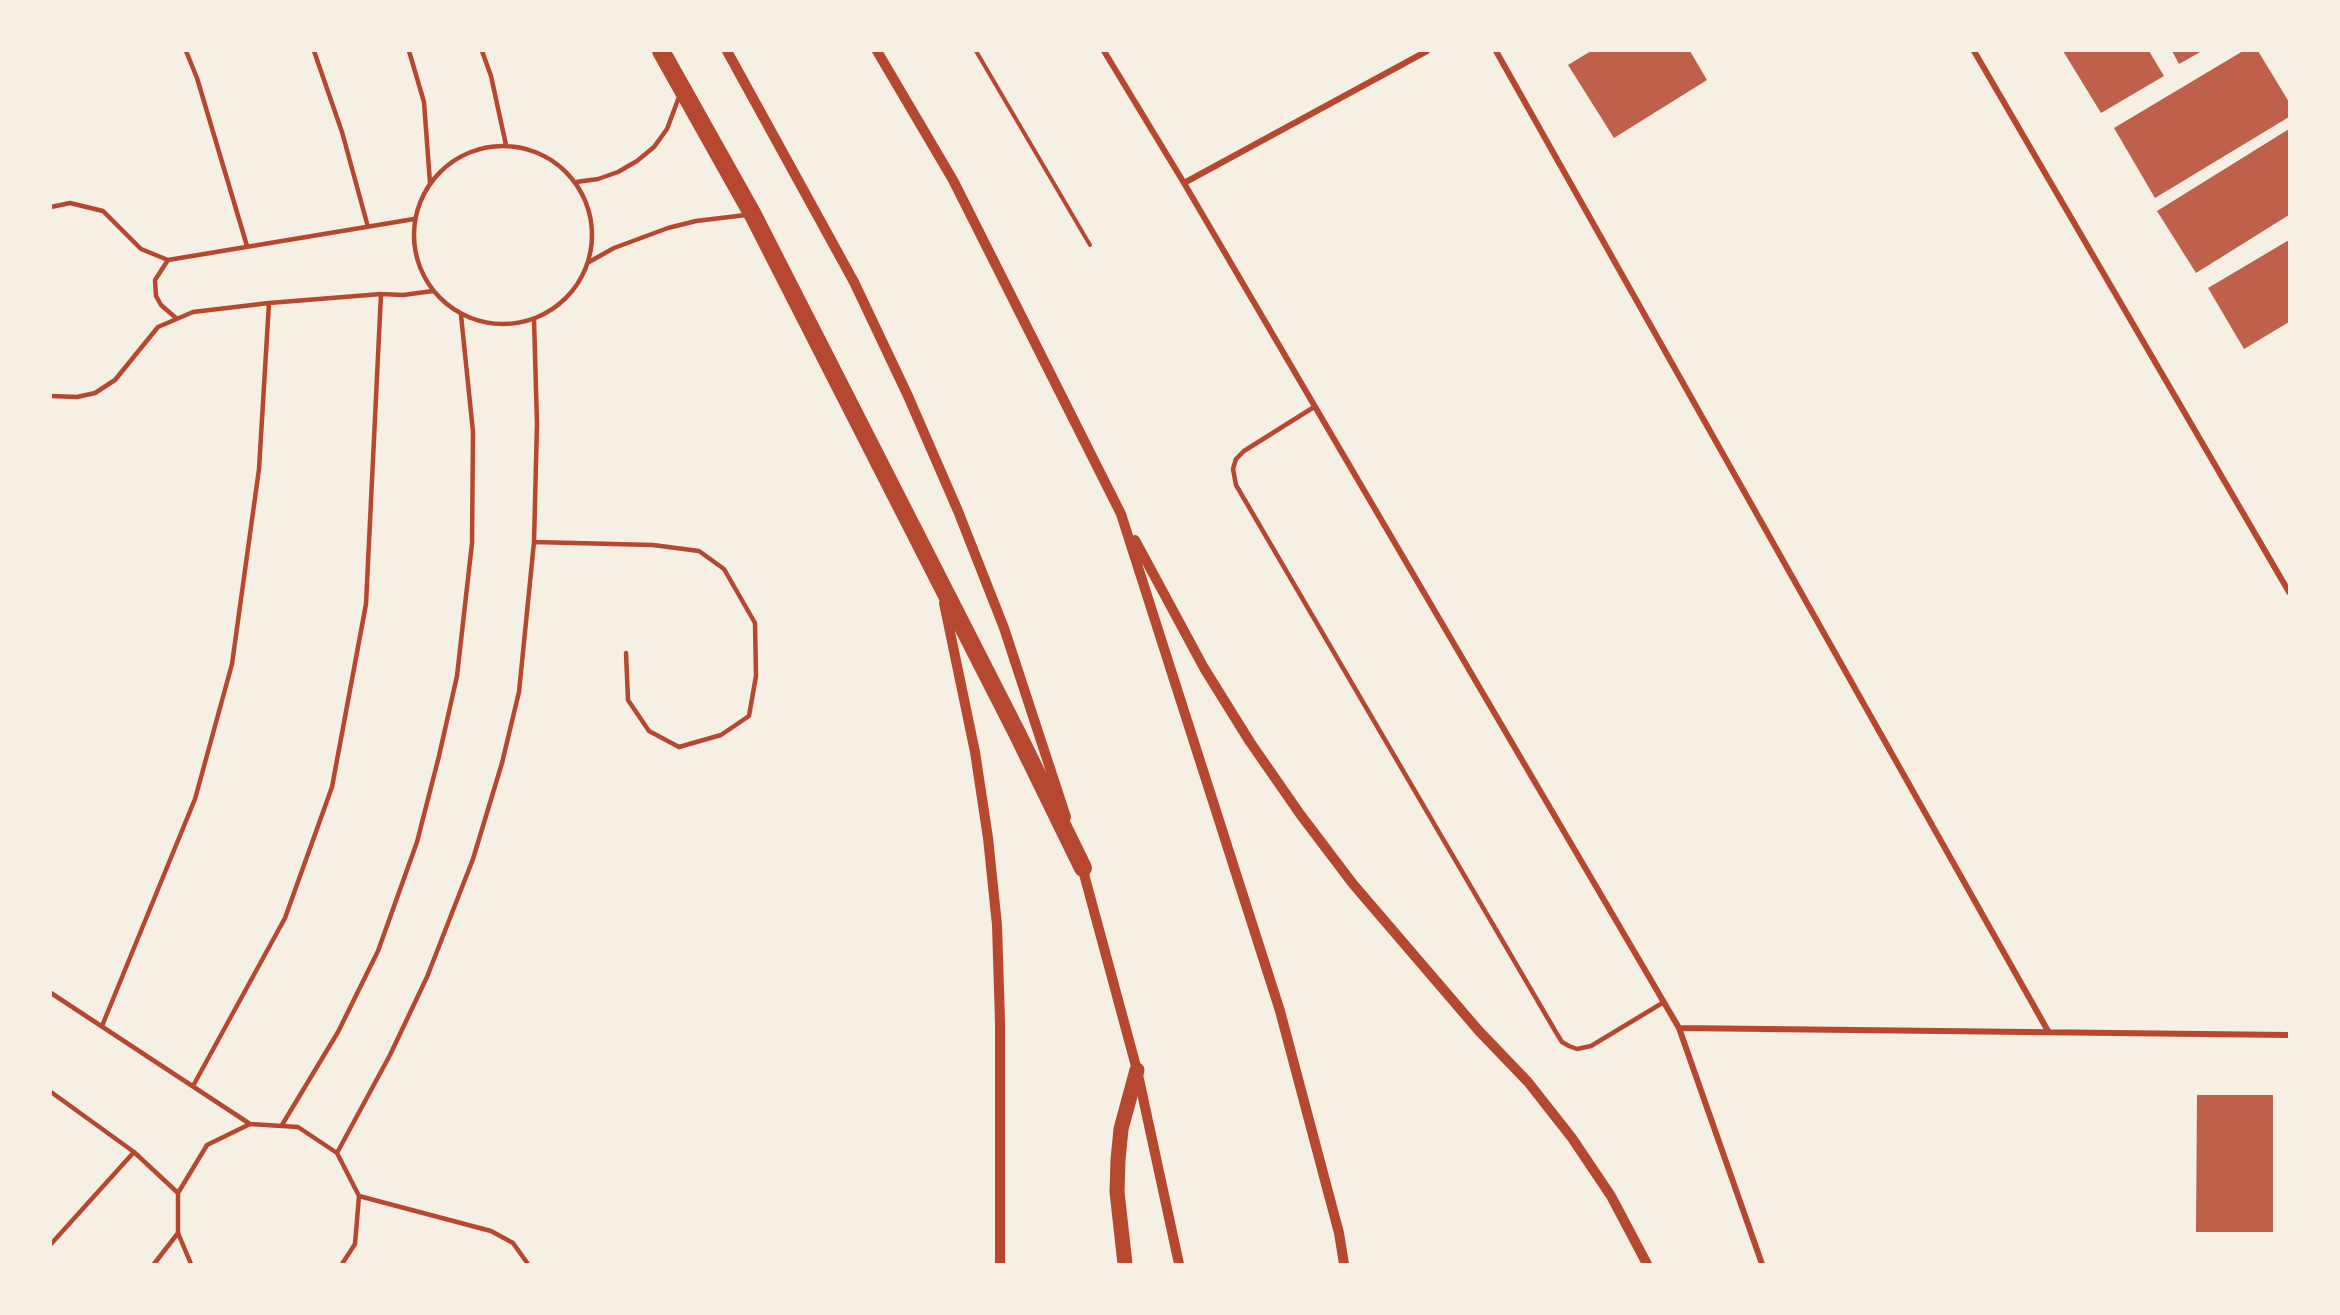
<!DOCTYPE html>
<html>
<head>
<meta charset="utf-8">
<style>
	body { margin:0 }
	#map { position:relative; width:2340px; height:1315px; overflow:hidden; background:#f6efe4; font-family:"Titillium Web",sans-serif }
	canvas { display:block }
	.frame { position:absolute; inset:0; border:52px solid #f6efe4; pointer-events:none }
</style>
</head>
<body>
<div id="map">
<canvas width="2340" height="1315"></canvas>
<div class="frame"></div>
</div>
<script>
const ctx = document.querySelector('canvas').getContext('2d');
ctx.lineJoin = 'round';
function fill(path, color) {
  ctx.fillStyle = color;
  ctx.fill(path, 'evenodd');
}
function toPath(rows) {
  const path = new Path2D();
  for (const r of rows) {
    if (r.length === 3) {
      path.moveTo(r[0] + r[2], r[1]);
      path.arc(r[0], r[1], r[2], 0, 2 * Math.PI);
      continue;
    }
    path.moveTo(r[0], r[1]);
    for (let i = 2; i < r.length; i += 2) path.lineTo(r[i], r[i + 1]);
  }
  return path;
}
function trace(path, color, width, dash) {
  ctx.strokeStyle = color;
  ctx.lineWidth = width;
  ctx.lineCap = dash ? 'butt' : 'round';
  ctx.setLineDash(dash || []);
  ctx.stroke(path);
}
fill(toPath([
	[1591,51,1690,51,1707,80,1614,138,1568,65],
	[2063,51,2149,51,2164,76,2101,113],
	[2172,51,2202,51,2179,64],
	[2243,51,2258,51,2289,102,2289,117,2155,198,2114,128],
	[2289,129,2289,215,2196,273,2157,211],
	[2289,240,2289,322,2244,349,2208,288],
	[2197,1095,2273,1095,2273,1232,2196,1232]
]), '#bf614a');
trace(toPath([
	[976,51,1090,245]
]), '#b5482f', 4);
trace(toPath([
	[186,51,197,78,247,246],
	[314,51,342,132,368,227],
	[409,51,424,102,430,183],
	[482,51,491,76,506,145],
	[503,235,89],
	[576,182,598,179,618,172,637,161,654,147,667,129,679,97],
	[51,207,70,203,103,211,141,249,168,260,414,219],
	[168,260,155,280,156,296,161,305,176,318],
	[589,262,614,248,668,228,696,221,746,215],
	[51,396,77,397,95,393,115,380,158,327,193,312,269,303,381,294,403,295,433,291],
	[1314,407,1244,451,1236,459,1233,469,1236,485,1557,1034,1562,1042,1569,1046,1577,1049,1591,1046,1664,1002],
	[534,542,653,545,699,551,724,569,755,623,756,676,749,716,721,735,679,747,649,731,628,700,626,653],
	[51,993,250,1124],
	[102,1026,195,799,232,664,259,469,269,303],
	[193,1086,285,918,332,787,366,604,381,294],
	[51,1092,134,1152,178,1193],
	[282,1125,338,1032,378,951,417,842,439,756,457,676,472,543,473,432,461,315],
	[337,1153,390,1055,427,977,473,859,502,763,519,692,534,542,537,424,534,319],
	[359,1196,491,1231,513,1243,528,1264],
	[51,1244,134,1152],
	[154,1264,178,1233],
	[191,1264,178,1233,178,1193,207,1145,250,1124,298,1127,337,1153,359,1196,355,1244,342,1264]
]), '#b5482f', 4.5);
trace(toPath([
	[1104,51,1184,183,1679,1028,1762,1264],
	[1496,51,2048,1031],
	[1974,51,2289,592],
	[1184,183,1427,51],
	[1679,1028,2289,1035]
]), '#b5482f', 6);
trace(toPath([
	[727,51,854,282,908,396,958,511,1004,628,1066,817],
	[877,51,953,180,1121,514,1280,1011,1339,1233,1344,1264],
	[1135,540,1204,668,1250,742,1300,814,1353,884,1479,1031,1528,1082,1572,1138,1611,1196,1647,1264],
	[944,603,975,752,988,838,997,925,1000,1022,1000,1264],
	[1081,863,1137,1070,1179,1264]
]), '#b5482f', 10);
trace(toPath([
	[1125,1264,1117,1192,1118,1160,1121,1129,1137,1070]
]), '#b5482f', 15);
trace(toPath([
	[661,51,753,215,1017,733,1083,868]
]), '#b5482f', 18);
</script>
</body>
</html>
